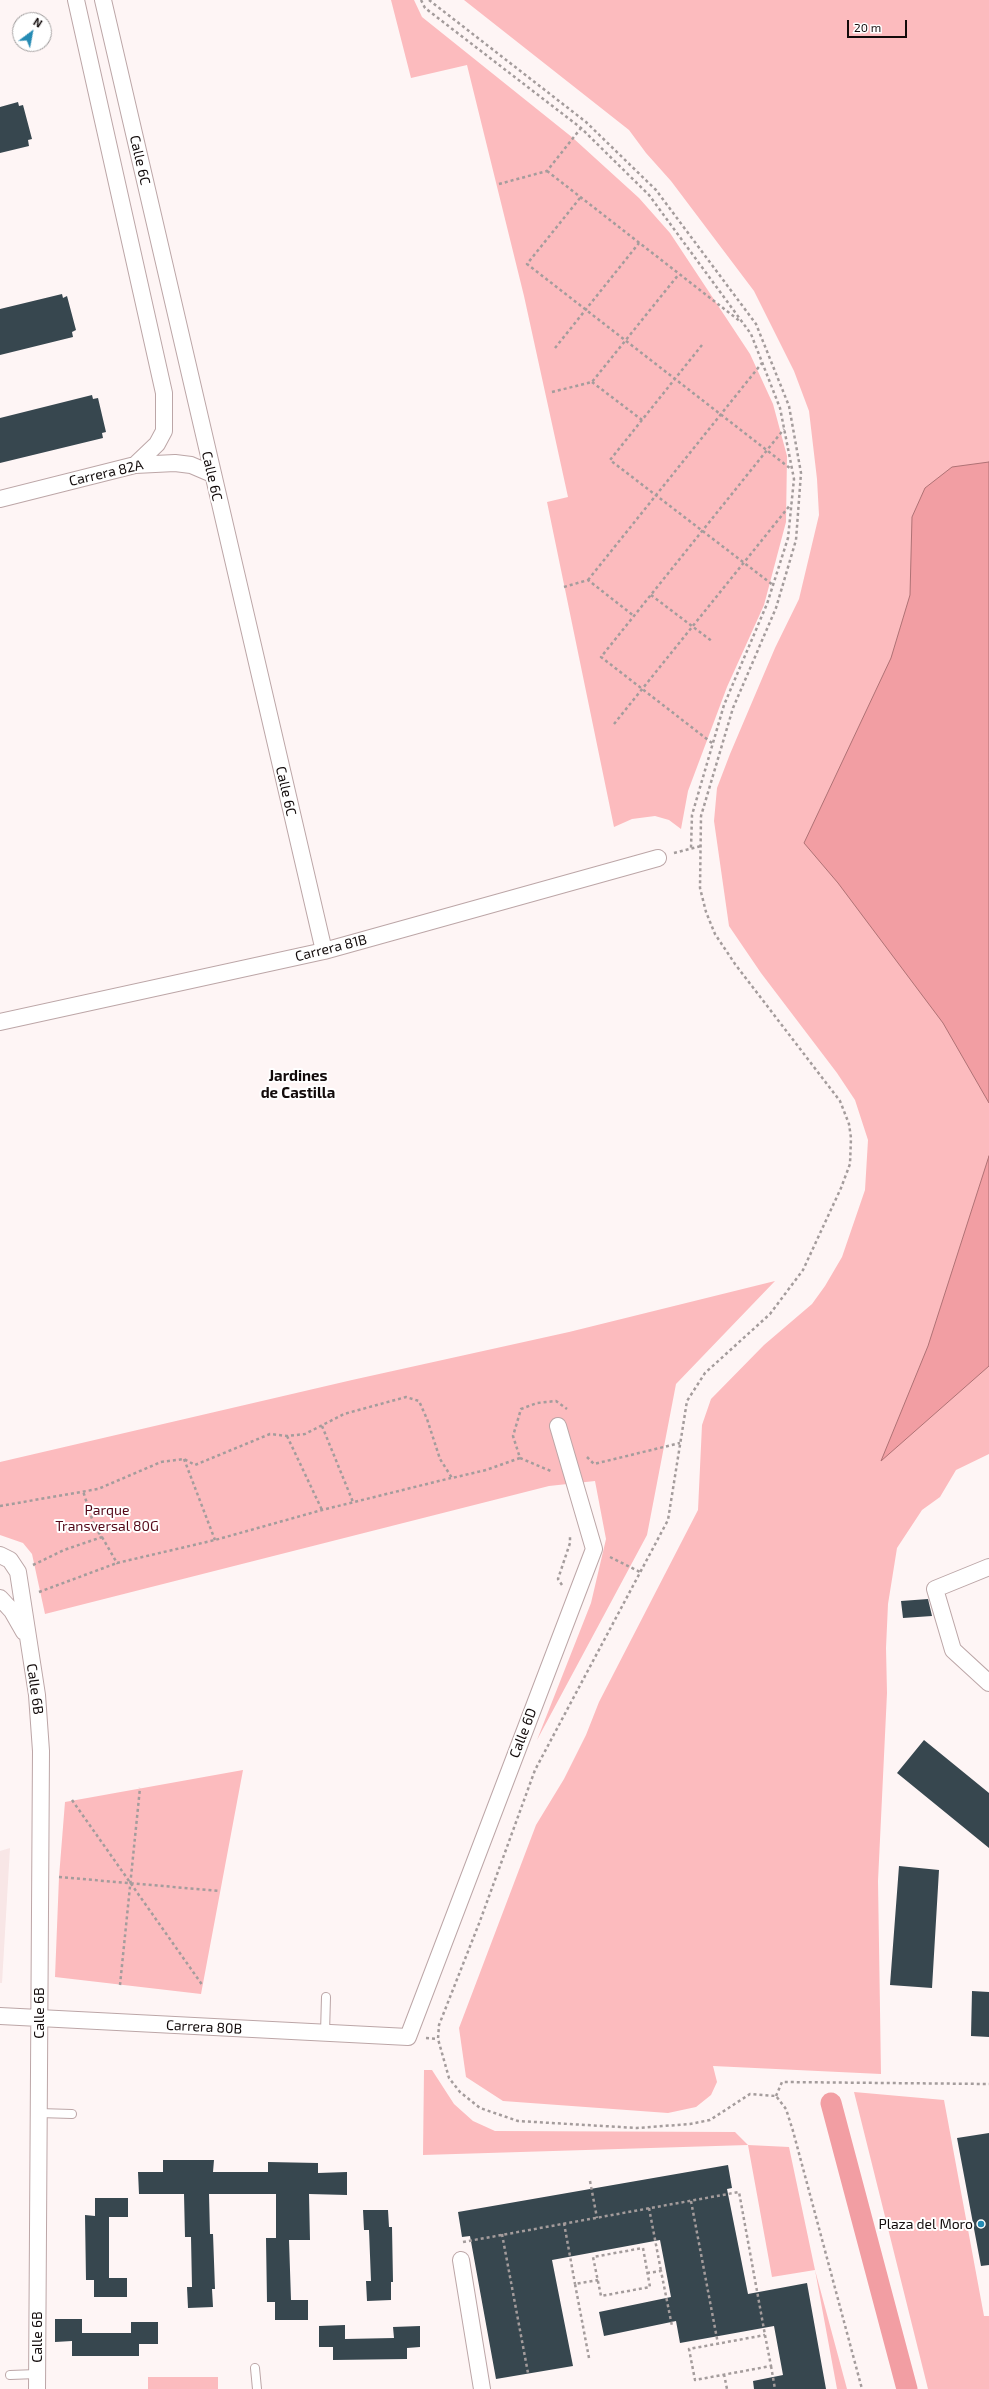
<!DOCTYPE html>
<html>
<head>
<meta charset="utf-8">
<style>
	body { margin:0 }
	#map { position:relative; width:989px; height:2389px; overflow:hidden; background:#fef5f5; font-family:"Exo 2",sans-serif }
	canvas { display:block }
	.north { position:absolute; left:12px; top:12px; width:40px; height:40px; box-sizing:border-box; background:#fff; border:1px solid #a09d9d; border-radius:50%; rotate:32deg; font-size:11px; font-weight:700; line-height:16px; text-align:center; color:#120b0b }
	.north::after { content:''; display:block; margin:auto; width:14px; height:18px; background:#258bb4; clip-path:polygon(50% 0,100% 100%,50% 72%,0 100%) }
	.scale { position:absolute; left:847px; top:20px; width:60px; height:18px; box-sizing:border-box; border:2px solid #120b0b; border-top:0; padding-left:5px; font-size:12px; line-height:14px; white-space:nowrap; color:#120b0b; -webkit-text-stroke:3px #fff; paint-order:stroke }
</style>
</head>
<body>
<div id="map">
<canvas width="989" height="2389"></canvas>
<div class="north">N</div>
<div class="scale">20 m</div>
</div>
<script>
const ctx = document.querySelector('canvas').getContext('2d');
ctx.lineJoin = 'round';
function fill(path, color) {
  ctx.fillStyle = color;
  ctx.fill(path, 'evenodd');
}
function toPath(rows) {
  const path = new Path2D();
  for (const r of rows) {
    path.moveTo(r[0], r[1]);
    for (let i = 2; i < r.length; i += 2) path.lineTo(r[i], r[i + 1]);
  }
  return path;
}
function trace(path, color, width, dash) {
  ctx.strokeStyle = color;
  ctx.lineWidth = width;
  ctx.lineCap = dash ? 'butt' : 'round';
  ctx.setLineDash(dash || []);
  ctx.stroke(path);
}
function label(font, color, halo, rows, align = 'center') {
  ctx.font = font + ' "Exo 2",sans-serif';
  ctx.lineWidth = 4;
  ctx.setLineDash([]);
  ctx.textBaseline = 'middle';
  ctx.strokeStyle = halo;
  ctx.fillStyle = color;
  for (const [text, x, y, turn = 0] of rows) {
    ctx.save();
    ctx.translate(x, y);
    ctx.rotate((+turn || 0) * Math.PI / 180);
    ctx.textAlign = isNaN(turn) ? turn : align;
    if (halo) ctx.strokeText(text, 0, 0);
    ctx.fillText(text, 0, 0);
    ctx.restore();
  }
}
fill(toPath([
	[10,1848,2,1983,0,1983,0,1851]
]), '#f8e6e6');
fill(toPath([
	[391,0,414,0,422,17,573,138,639,198,670,233,750,354,773,404,787,456,786,522,764,605,727,687,688,791,681,829,669,820,655,816,632,819,614,827,547,502,568,497,524,296,467,65,411,78],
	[464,0,989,0,989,1454,956,1470,940,1497,922,1510,897,1548,888,1604,886,1648,887,1693,878,1881,881,2074,713,2066,717,2082,711,2095,696,2107,668,2113,503,2101,466,2077,459,2028,536,1825,564,1779,586,1735,599,1702,698,1510,702,1425,711,1399,764,1345,812,1304,825,1286,842,1257,865,1190,868,1140,855,1100,837,1073,761,973,729,926,714,821,717,788,730,754,775,648,799,599,819,515,817,479,809,411,794,371,754,291,671,181,646,153,629,130],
	[775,1281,676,1384,647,1535,537,1740,591,1603,606,1539,595,1481,549,1486,45,1614,32,1554,23,1543,0,1535,0,1462,352,1380,569,1332],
	[243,1770,201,1994,55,1977,59,1877,65,1802],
	[424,2070,432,2070,454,2104,473,2121,495,2131,735,2132,748,2145,789,2147,815,2270,847,2389,837,2389,815,2270,772,2277,748,2145,423,2155],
	[854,2092,944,2100,984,2316,989,2316,989,2389,928,2389],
	[148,2377,218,2377,218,2389,148,2389]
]), '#fcbbbe');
const water = toPath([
	[989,462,989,1103,943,1023,838,883,804,843,891,658,910,595,912,517,925,488,952,467,989,462],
	[989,1156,989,1366,881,1461,928,1346,989,1156]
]);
fill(water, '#f29ea3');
trace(water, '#af7275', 1);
trace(toPath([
	[831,2103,907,2389]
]), '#f29ea3', 21);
fill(toPath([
	[18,102,19,106,23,105,32,139,28,140,29,146,0,153,0,107],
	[62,294,63,298,67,296,76,330,72,332,73,337,0,355,0,309],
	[92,395,93,399,98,398,106,432,102,433,103,438,0,463,0,418],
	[928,1599,932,1616,903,1618,901,1601],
	[924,1740,989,1793,989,1848,897,1773],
	[899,1866,939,1870,932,1988,890,1985],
	[972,1991,989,1992,989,2037,971,2036],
	[989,2133,989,2265,981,2266,957,2138],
	[163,2160,214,2160,213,2172,268,2172,268,2162,318,2163,318,2173,347,2172,347,2195,309,2194,310,2240,289,2240,291,2300,308,2300,308,2320,275,2320,275,2302,267,2302,266,2238,276,2238,276,2194,209,2194,210,2234,213,2234,215,2289,212,2289,213,2307,188,2308,187,2287,192,2287,191,2237,185,2237,184,2194,139,2194,138,2172,163,2172],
	[728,2165,732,2188,727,2189,748,2294,807,2283,826,2389,754,2389,753,2381,783,2375,774,2326,680,2343,676,2321,604,2336,599,2312,671,2297,660,2240,552,2260,573,2366,496,2379,470,2236,462,2237,458,2212],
	[95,2198,128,2198,128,2217,109,2217,109,2278,127,2278,127,2297,94,2297,94,2280,86,2280,85,2215,95,2216],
	[363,2210,388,2210,389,2227,392,2227,393,2282,391,2282,391,2300,367,2301,366,2281,371,2281,369,2230,364,2230],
	[55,2319,82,2319,82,2333,131,2333,131,2322,158,2322,158,2344,139,2344,139,2356,72,2356,72,2341,55,2342],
	[345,2325,345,2339,394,2338,393,2327,420,2326,420,2347,407,2348,407,2359,333,2360,333,2347,319,2347,319,2326]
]), '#37474f');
const service = toPath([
	[325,2033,326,1997],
	[39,2113,72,2114],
	[255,2368,257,2389],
	[10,2375,37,2374]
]);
const minor = toPath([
	[76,0,164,393,164,431,157,444,135,465],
	[103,0,324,951],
	[0,499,135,465,175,463,191,465,212,474],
	[0,1022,324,951,658,858],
	[0,1555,10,1560,18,1572,37,1695,41,1751,37,2389],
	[989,1567,935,1589,953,1650,989,1683],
	[0,1598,12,1611,24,1632],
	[0,2016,408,2037,594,1549,558,1426],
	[461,2260,482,2389]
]);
trace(service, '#bca6a7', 10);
trace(minor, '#bca6a7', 18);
trace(toPath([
	[421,0,425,8,581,128,649,195,751,334,780,408,794,479,788,538,767,604,724,705,692,815,691,848],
	[429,0,586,122,656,190,756,324,789,406,801,473,796,540,776,608,733,708,701,816,700,888,706,912,715,934,735,964,840,1101,849,1124,851,1138,850,1164,841,1188,803,1270,770,1314,705,1373,687,1401,668,1520,535,1770,480,1921,439,2025,438,2039,449,2078,460,2092,480,2108,518,2121,637,2128,690,2124,710,2120,750,2094,776,2096,786,2109,793,2131,862,2389],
	[547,171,741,322],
	[499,184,547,171,581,128],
	[580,198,527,264,791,469],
	[702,345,610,460,773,585],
	[555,348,639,243],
	[592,382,642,420],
	[552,392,592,382,679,274],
	[588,580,762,363],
	[564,587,588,580,634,616],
	[651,595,713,642],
	[614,724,791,504],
	[712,743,601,657,784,429],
	[674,853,701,846],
	[322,1426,353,1502],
	[287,1436,322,1510],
	[587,1457,594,1464,680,1443],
	[520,1458,553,1472],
	[184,1459,215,1540],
	[0,1506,98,1489,161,1462,184,1459,195,1465,270,1434,287,1436,305,1434,344,1414,406,1397,419,1401,427,1419,440,1459,452,1478,486,1470,520,1458,513,1436,521,1409,537,1403,556,1401,567,1409],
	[102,1537,117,1563,215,1540,322,1510,451,1478],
	[610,1557,640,1572],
	[33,1565,64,1550,102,1537,95,1528,83,1491],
	[562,1585,558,1579,570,1543,570,1535],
	[39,1592,117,1563],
	[72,1800,203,1986],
	[59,1877,220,1891],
	[120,1985,140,1788],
	[426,2038,438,2039],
	[776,2096,782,2082,989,2084],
	[590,2181,597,2218],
	[691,2201,718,2344],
	[649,2208,661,2271],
	[564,2223,575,2284],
	[502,2234,528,2373],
	[463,2242,739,2192,765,2335],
	[643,2248,650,2287,601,2296,593,2257,643,2248],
	[647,2273,661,2271,672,2326],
	[765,2335,771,2366,695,2380,689,2349,765,2335],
	[589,2358,575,2284,598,2280],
	[771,2366,775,2389],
	[724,2374,727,2389]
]), '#a49c9c', 2.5, [3, 3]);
trace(service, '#fff', 8);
trace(minor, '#fff', 16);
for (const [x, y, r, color] of [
	[981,2224,4,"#258bb4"]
]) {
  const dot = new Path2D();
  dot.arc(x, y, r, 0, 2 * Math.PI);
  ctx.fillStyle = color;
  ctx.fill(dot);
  trace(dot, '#fff', 1.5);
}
label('14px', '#120b0b', '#fff', [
	["Calle 6C",140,160,77],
	["Carrera 82A",106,473,-13],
	["Calle 6C",212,476,77],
	["Calle 6C",286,791,77],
	["Carrera 81B",331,948,-14],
	["Calle 6B",35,1689,82],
	["Calle 6D",523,1733,-69],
	["Calle 6B",39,2013,-90],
	["Carrera 80B",204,2027,3],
	["Calle 6B",37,2337,-90]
]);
label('14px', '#530919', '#fff', [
	["Parque",107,1510],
	["Transversal 80G",107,1526]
]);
label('14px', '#120b0b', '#fff', [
	["Plaza del Moro",973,2224]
], 'right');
label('bold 15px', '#120b0b', '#fff', [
	["Jardines",298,1076],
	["de Castilla",298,1093]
]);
</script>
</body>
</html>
